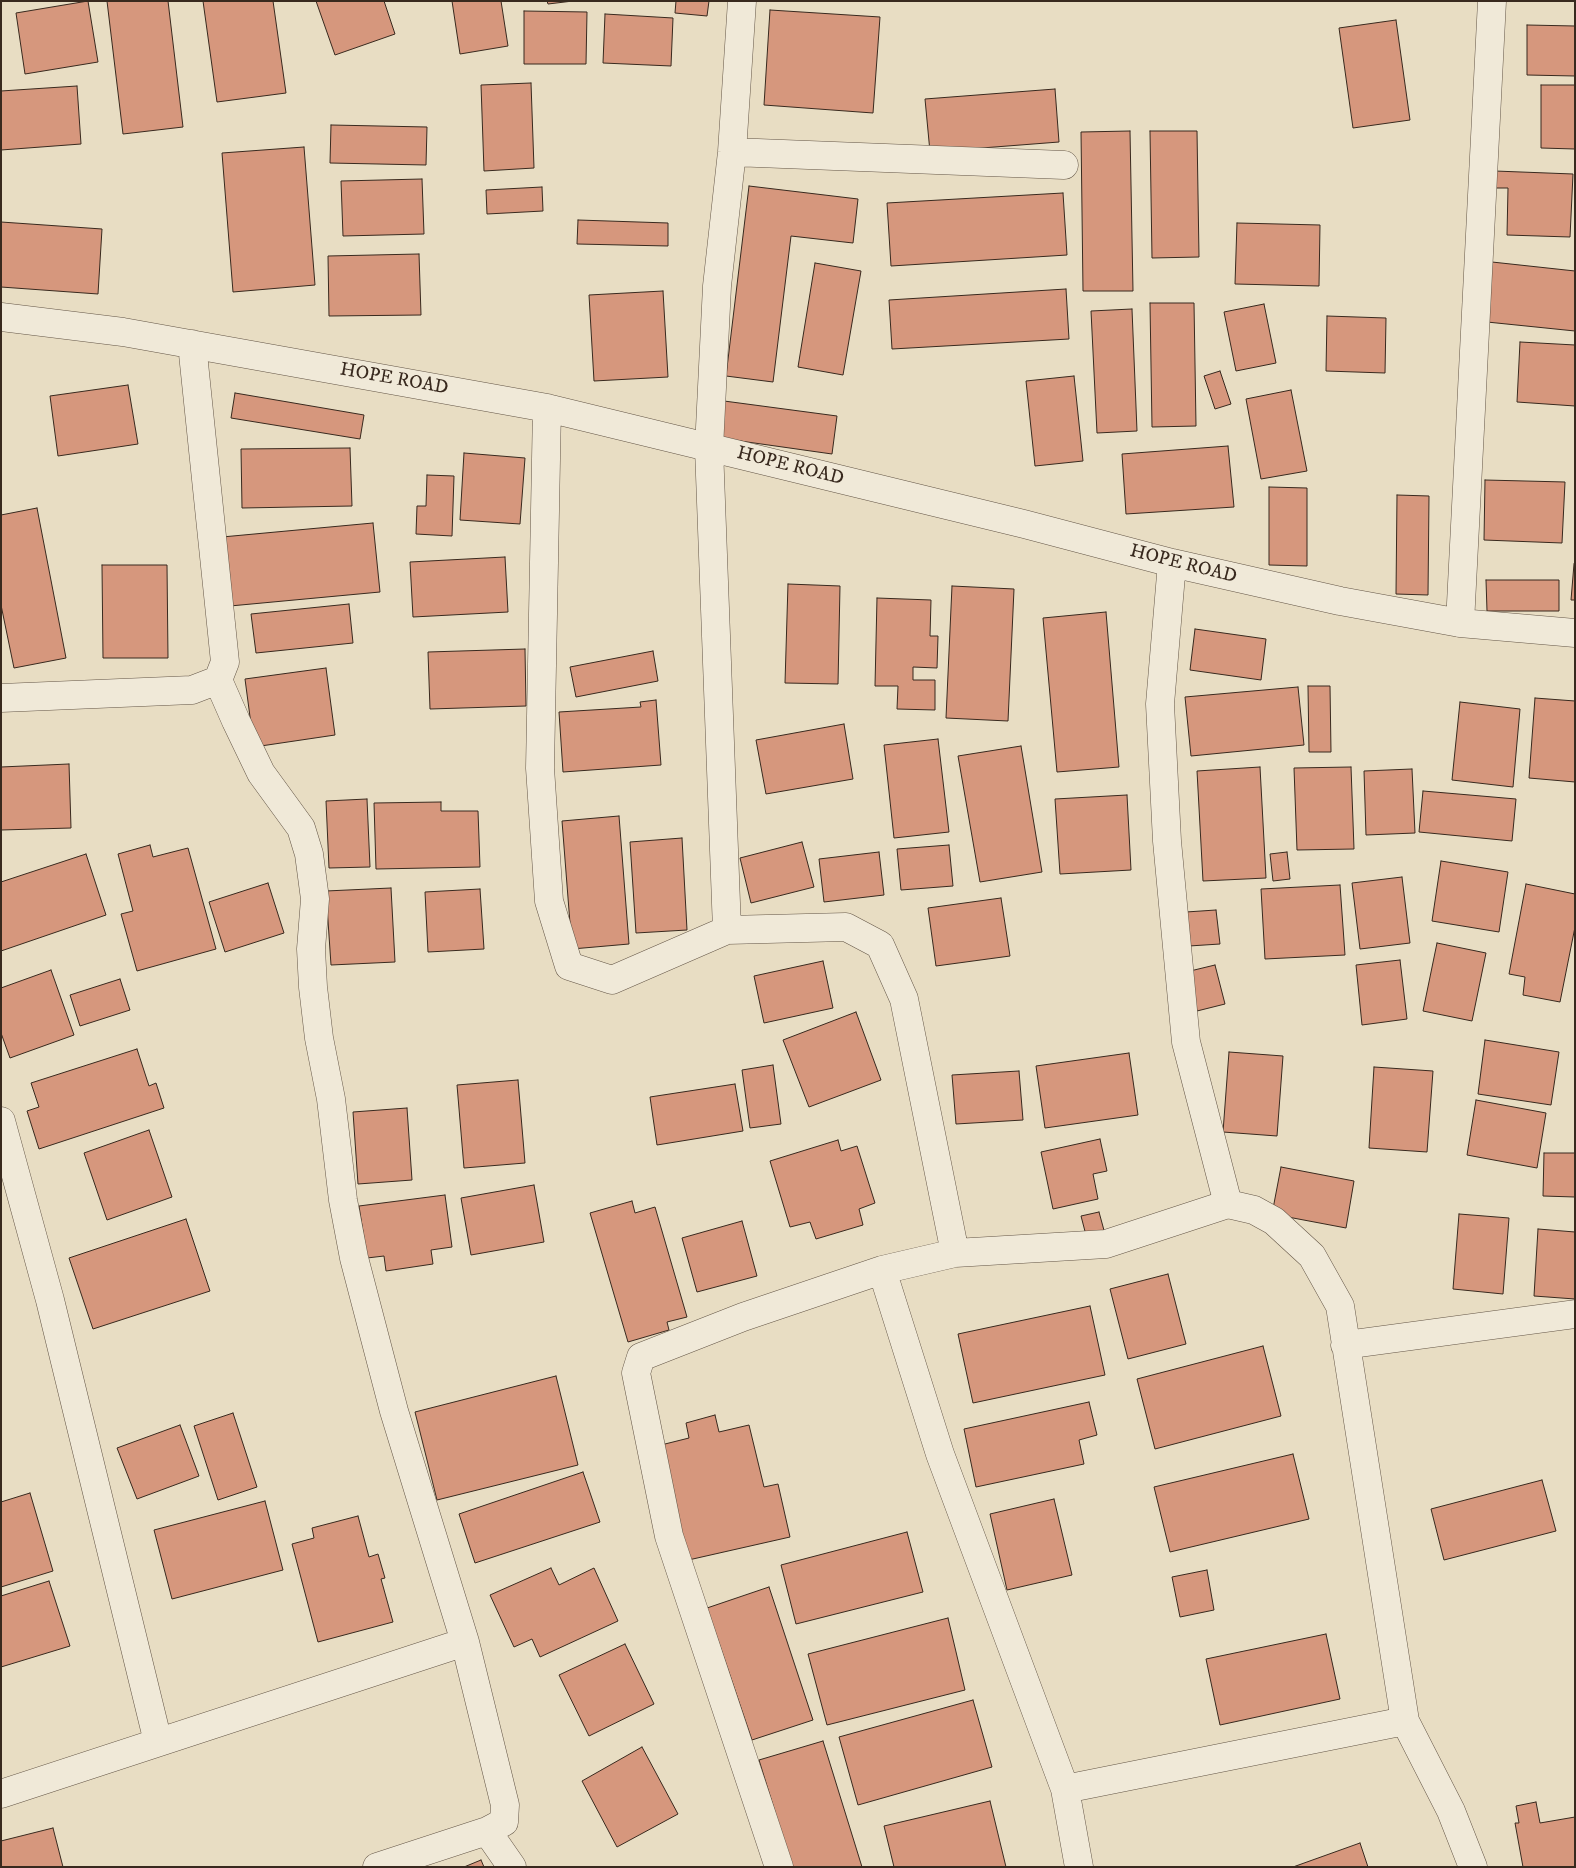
<!DOCTYPE html>
<html>
<head>
<meta charset="utf-8">
<style>
	body { margin:0 }
	#map { position:relative; width:1576px; height:1868px; overflow:hidden; background:#e8ddc3; font-family:"IM FELL DW Pica",serif }
	canvas { display:block }
	.frame { position:absolute; inset:0; border:2px solid #38291e; pointer-events:none }
</style>
</head>
<body>
<div id="map">
<canvas width="1576" height="1868"></canvas>
<div class="frame"></div>
</div>
<script>
const ctx = document.querySelector('canvas').getContext('2d');
ctx.lineJoin = 'round';
function fill(path, color) {
  ctx.fillStyle = color;
  ctx.fill(path, 'evenodd');
}
function toPath(rows) {
  const path = new Path2D();
  for (const r of rows) {
    path.moveTo(r[0], r[1]);
    for (let i = 2; i < r.length; i += 2) path.lineTo(r[i], r[i + 1]);
  }
  return path;
}
function trace(path, color, width, dash) {
  ctx.strokeStyle = color;
  ctx.lineWidth = width;
  ctx.lineCap = dash ? 'butt' : 'round';
  ctx.setLineDash(dash || []);
  ctx.stroke(path);
}
function label(font, color, halo, rows, align = 'center') {
  ctx.font = font + ' "IM FELL DW Pica",serif';
  ctx.lineWidth = 5;
  ctx.setLineDash([]);
  ctx.textBaseline = 'middle';
  ctx.strokeStyle = halo;
  ctx.fillStyle = color;
  for (const [text, x, y, turn = 0] of rows) {
    ctx.save();
    ctx.translate(x, y);
    ctx.rotate((+turn || 0) * Math.PI / 180);
    ctx.textAlign = isNaN(turn) ? turn : align;
    if (halo) ctx.strokeText(text, 0, 0);
    ctx.fillText(text, 0, 0);
    ctx.restore();
  }
}
const building = toPath([
	[88,1,98,62,25,74,16,13,88,1],
	[107,1,168,1,183,127,123,134,107,1],
	[203,1,273,1,286,93,217,102,203,1],
	[316,1,384,1,395,34,335,55,316,1],
	[452,1,501,1,508,46,460,54,452,1],
	[547,1,573,1,548,4,547,1],
	[676,1,709,1,707,16,675,13,676,1],
	[770,10,880,17,873,113,764,105,770,10],
	[524,11,587,12,586,64,524,64,524,11],
	[605,14,673,18,671,66,603,63,605,14],
	[1396,20,1410,120,1353,128,1339,28,1396,20],
	[1527,25,1575,26,1575,76,1527,75,1527,25],
	[531,83,534,168,484,171,481,85,531,83],
	[1541,85,1575,85,1575,149,1541,148,1541,85],
	[77,86,81,144,1,150,1,91,77,86],
	[1055,89,1059,142,930,152,925,99,1055,89],
	[331,125,427,127,426,165,330,163,331,125],
	[1130,131,1133,291,1083,291,1081,132,1130,131],
	[1150,131,1197,131,1199,257,1152,258,1150,131],
	[304,147,315,285,233,292,222,153,304,147],
	[1495,171,1573,174,1570,237,1507,235,1508,188,1495,188,1495,171],
	[422,179,424,234,343,236,341,181,422,179],
	[749,186,858,199,853,243,791,236,773,382,726,376,749,186],
	[542,187,543,211,487,214,486,190,542,187],
	[1063,193,1067,255,891,266,887,203,1063,193],
	[578,220,668,223,668,246,577,244,578,220],
	[1,222,102,229,98,294,1,287,1,222],
	[1237,223,1320,225,1319,286,1235,284,1237,223],
	[419,254,421,315,329,316,328,256,419,254],
	[1492,262,1575,271,1575,331,1487,322,1492,262],
	[815,263,861,271,843,375,798,367,815,263],
	[1066,289,1069,339,892,349,889,300,1066,289],
	[663,291,668,377,594,381,589,295,663,291],
	[1150,303,1194,303,1196,426,1152,427,1150,303],
	[1264,304,1276,363,1236,371,1224,312,1264,304],
	[1132,309,1137,431,1097,433,1091,311,1132,309],
	[1327,316,1386,318,1385,373,1326,371,1327,316],
	[1520,342,1575,345,1575,406,1517,402,1520,342],
	[1220,371,1231,404,1215,409,1204,376,1220,371],
	[1074,376,1083,461,1035,466,1026,381,1074,376],
	[128,385,138,444,58,456,50,396,128,385],
	[1291,390,1307,471,1261,479,1246,399,1291,390],
	[235,393,364,415,360,439,231,418,235,393],
	[724,401,837,416,832,454,719,438,724,401],
	[1228,446,1234,507,1126,514,1122,454,1228,446],
	[350,448,352,506,242,508,241,449,350,448],
	[464,453,525,458,520,524,460,520,464,453],
	[427,475,454,476,452,536,416,534,417,506,426,506,427,475],
	[1485,480,1565,482,1562,543,1484,540,1485,480],
	[1269,487,1307,488,1307,566,1269,565,1269,487],
	[1397,495,1429,496,1428,595,1396,594,1397,495],
	[37,508,66,658,14,668,1,605,1,515,37,508],
	[373,523,380,592,230,606,222,537,373,523],
	[505,557,508,612,413,617,410,562,505,557],
	[1574,564,1575,565,1575,600,1571,600,1574,564],
	[102,565,167,565,168,658,103,658,102,565],
	[1486,580,1559,580,1559,611,1487,611,1486,580],
	[788,584,840,586,838,684,785,683,788,584],
	[952,586,1014,589,1008,721,946,718,952,586],
	[877,598,931,600,930,636,938,636,937,668,913,667,913,680,935,680,935,710,897,709,898,686,875,686,877,598],
	[349,604,353,643,256,653,251,614,349,604],
	[1106,612,1119,767,1057,772,1043,618,1106,612],
	[1195,629,1266,639,1261,680,1190,670,1195,629],
	[525,649,526,706,430,709,428,652,525,649],
	[653,651,658,681,576,697,570,667,653,651],
	[326,668,335,735,254,747,245,679,326,668],
	[1308,686,1330,686,1331,752,1309,752,1308,686],
	[1298,687,1304,745,1191,756,1185,697,1298,687],
	[1535,698,1575,701,1575,782,1529,778,1535,698],
	[656,700,661,765,563,772,559,712,641,707,640,702,656,700],
	[1460,702,1520,709,1513,787,1452,780,1460,702],
	[844,724,853,779,766,794,756,740,844,724],
	[938,739,949,832,894,838,884,745,938,739],
	[1021,746,1042,872,980,882,958,756,1021,746],
	[69,764,71,828,1,830,1,767,69,764],
	[1260,767,1266,878,1203,881,1197,771,1260,767],
	[1351,767,1354,849,1297,850,1294,768,1351,767],
	[1412,769,1415,833,1366,835,1364,771,1412,769],
	[1423,791,1516,799,1512,841,1419,832,1423,791],
	[1127,795,1131,870,1060,874,1055,799,1127,795],
	[367,799,370,867,329,868,326,801,367,799],
	[441,802,441,811,478,811,480,867,376,869,374,803,441,802],
	[619,816,629,944,572,949,562,821,619,816],
	[682,838,687,930,636,933,630,842,682,838],
	[802,842,814,887,751,903,740,858,802,842],
	[150,845,153,857,188,848,216,949,137,971,121,914,133,911,118,854,150,845],
	[949,845,953,886,901,890,897,849,949,845],
	[879,852,884,895,824,902,819,859,879,852],
	[1287,852,1290,879,1273,881,1270,854,1287,852],
	[86,854,106,915,1,951,1,882,86,854],
	[1441,861,1508,872,1499,932,1432,921,1441,861],
	[1402,877,1410,943,1360,949,1352,883,1402,877],
	[268,883,284,933,225,952,209,902,268,883],
	[1526,884,1575,894,1575,927,1560,1002,1523,995,1525,977,1509,974,1526,884],
	[1340,885,1345,955,1265,959,1261,889,1340,885],
	[391,888,395,962,331,965,326,891,391,888],
	[480,889,484,949,428,952,425,892,480,889],
	[1001,898,1010,956,936,966,928,908,1001,898],
	[1216,910,1220,944,1189,946,1186,912,1216,910],
	[1437,943,1486,953,1472,1021,1423,1011,1437,943],
	[1400,960,1407,1019,1362,1025,1356,965,1400,960],
	[823,961,833,1008,764,1023,754,976,823,961],
	[1215,965,1225,1004,1197,1011,1186,972,1215,965],
	[51,970,74,1035,10,1058,1,1033,1,988,51,970],
	[120,979,130,1010,80,1026,70,995,120,979],
	[856,1012,881,1080,809,1107,783,1040,856,1012],
	[1485,1040,1559,1052,1551,1105,1478,1094,1485,1040],
	[137,1049,149,1086,156,1083,164,1108,39,1149,27,1111,39,1107,31,1083,137,1049],
	[1229,1052,1283,1056,1277,1136,1223,1132,1229,1052],
	[1129,1053,1138,1115,1045,1128,1036,1066,1129,1053],
	[773,1065,781,1124,750,1128,742,1070,773,1065],
	[1374,1067,1433,1071,1427,1152,1369,1148,1374,1067],
	[1019,1071,1023,1120,956,1124,952,1075,1019,1071],
	[518,1080,525,1163,464,1168,457,1085,518,1080],
	[735,1084,743,1131,657,1145,650,1097,735,1084],
	[1476,1100,1546,1113,1537,1168,1467,1155,1476,1100],
	[407,1108,412,1180,358,1184,353,1112,407,1108],
	[149,1130,172,1197,107,1220,84,1153,149,1130],
	[1100,1139,1107,1171,1093,1174,1098,1199,1053,1209,1041,1152,1100,1139],
	[838,1140,841,1151,857,1146,875,1203,859,1209,863,1225,816,1239,810,1222,790,1227,770,1161,838,1140],
	[1544,1153,1575,1153,1575,1197,1543,1196,1544,1153],
	[1281,1167,1354,1181,1346,1228,1272,1214,1281,1167],
	[534,1185,544,1242,471,1255,461,1198,534,1185],
	[445,1195,452,1247,431,1250,433,1264,386,1271,384,1256,367,1258,359,1206,445,1195],
	[632,1201,635,1213,655,1207,687,1317,667,1322,669,1330,628,1342,590,1213,632,1201],
	[1099,1212,1105,1234,1087,1239,1081,1216,1099,1212],
	[1459,1214,1509,1218,1503,1294,1453,1289,1459,1214],
	[186,1219,210,1291,93,1329,69,1258,186,1219],
	[742,1221,757,1276,697,1292,682,1238,742,1221],
	[1538,1229,1575,1232,1575,1299,1534,1296,1538,1229],
	[1168,1274,1186,1344,1128,1359,1110,1289,1168,1274],
	[1090,1306,1105,1375,973,1403,958,1334,1090,1306],
	[1263,1346,1281,1416,1155,1449,1137,1379,1263,1346],
	[556,1376,578,1465,437,1500,415,1412,556,1376],
	[1089,1402,1097,1435,1079,1440,1084,1464,976,1487,964,1429,1089,1402],
	[233,1413,257,1487,218,1500,194,1426,233,1413],
	[715,1415,719,1432,749,1425,764,1487,778,1484,790,1537,684,1561,657,1446,689,1438,686,1423,715,1415],
	[180,1425,199,1476,137,1499,117,1448,180,1425],
	[1293,1454,1309,1519,1170,1552,1154,1487,1293,1454],
	[583,1472,600,1522,475,1563,459,1514,583,1472],
	[1542,1480,1556,1531,1444,1560,1431,1509,1542,1480],
	[30,1493,53,1571,1,1587,1,1502,30,1493],
	[1054,1499,1072,1575,1007,1590,990,1514,1054,1499],
	[265,1501,283,1570,172,1599,154,1530,265,1501],
	[358,1516,369,1557,378,1554,385,1578,381,1579,393,1622,318,1642,292,1544,314,1538,312,1528,358,1516],
	[907,1532,923,1592,796,1624,781,1565,907,1532],
	[551,1568,559,1585,594,1568,618,1621,540,1657,532,1639,514,1647,490,1595,551,1568],
	[1207,1570,1214,1610,1180,1617,1172,1577,1207,1570],
	[49,1581,70,1646,1,1667,1,1596,49,1581],
	[769,1587,813,1720,752,1740,707,1608,769,1587],
	[948,1618,965,1690,827,1725,808,1654,948,1618],
	[1326,1634,1340,1699,1220,1725,1206,1659,1326,1634],
	[625,1644,654,1704,589,1736,559,1675,625,1644],
	[973,1700,992,1767,858,1805,839,1737,973,1700],
	[823,1741,862,1867,792,1867,759,1760,823,1741],
	[642,1747,678,1814,617,1847,582,1781,642,1747],
	[990,1801,1006,1867,894,1867,884,1826,990,1801],
	[1536,1802,1540,1823,1575,1817,1575,1867,1523,1867,1515,1823,1519,1823,1516,1806,1536,1802],
	[53,1828,63,1867,1,1867,1,1841,53,1828],
	[1360,1843,1368,1867,1293,1867,1360,1843],
	[481,1860,484,1867,464,1867,481,1860]
]);
fill(building, '#d6977d');
trace(building, '#38291e', 1);
const minor = toPath([
	[732,152,1064,165],
	[1,317,123,332,547,408,1024,524,1172,563,1340,601,1460,623,1575,633],
	[547,408,540,768,549,901,569,966,612,980,727,930,846,927,880,945,904,999,955,1253],
	[1172,563,1160,704,1167,841,1186,1042,1228,1204],
	[1460,623,1492,1],
	[218,680,236,721,261,773,301,828,309,854,315,899,311,949,313,987,319,1038,331,1099,343,1200,354,1258,394,1411,465,1642,505,1805,504,1822,487,1831,377,1867],
	[1,698,192,690,218,680,225,662,192,344],
	[727,930,709,448,717,286,732,152,742,1],
	[1,1121,50,1300,158,1742],
	[882,1270,940,1454,1065,1789,1079,1867],
	[1345,1345,1575,1314],
	[1065,1789,1405,1721],
	[1,1794,465,1642],
	[487,1831,512,1867],
	[779,1867,669,1536,636,1373,641,1357,743,1317,882,1270,955,1253,1106,1244,1228,1204,1254,1210,1274,1221,1312,1256,1340,1306,1405,1721,1451,1811,1473,1867]
]);
trace(minor, '#645647', 29);
trace(minor, '#f0e9d8', 28);
label('19px', '#38291e', '#f0e9d8', [
	["HOPE ROAD",394,380,10],
	["HOPE ROAD",790,467,14],
	["HOPE ROAD",1183,565,14]
]);
</script>
</body>
</html>
